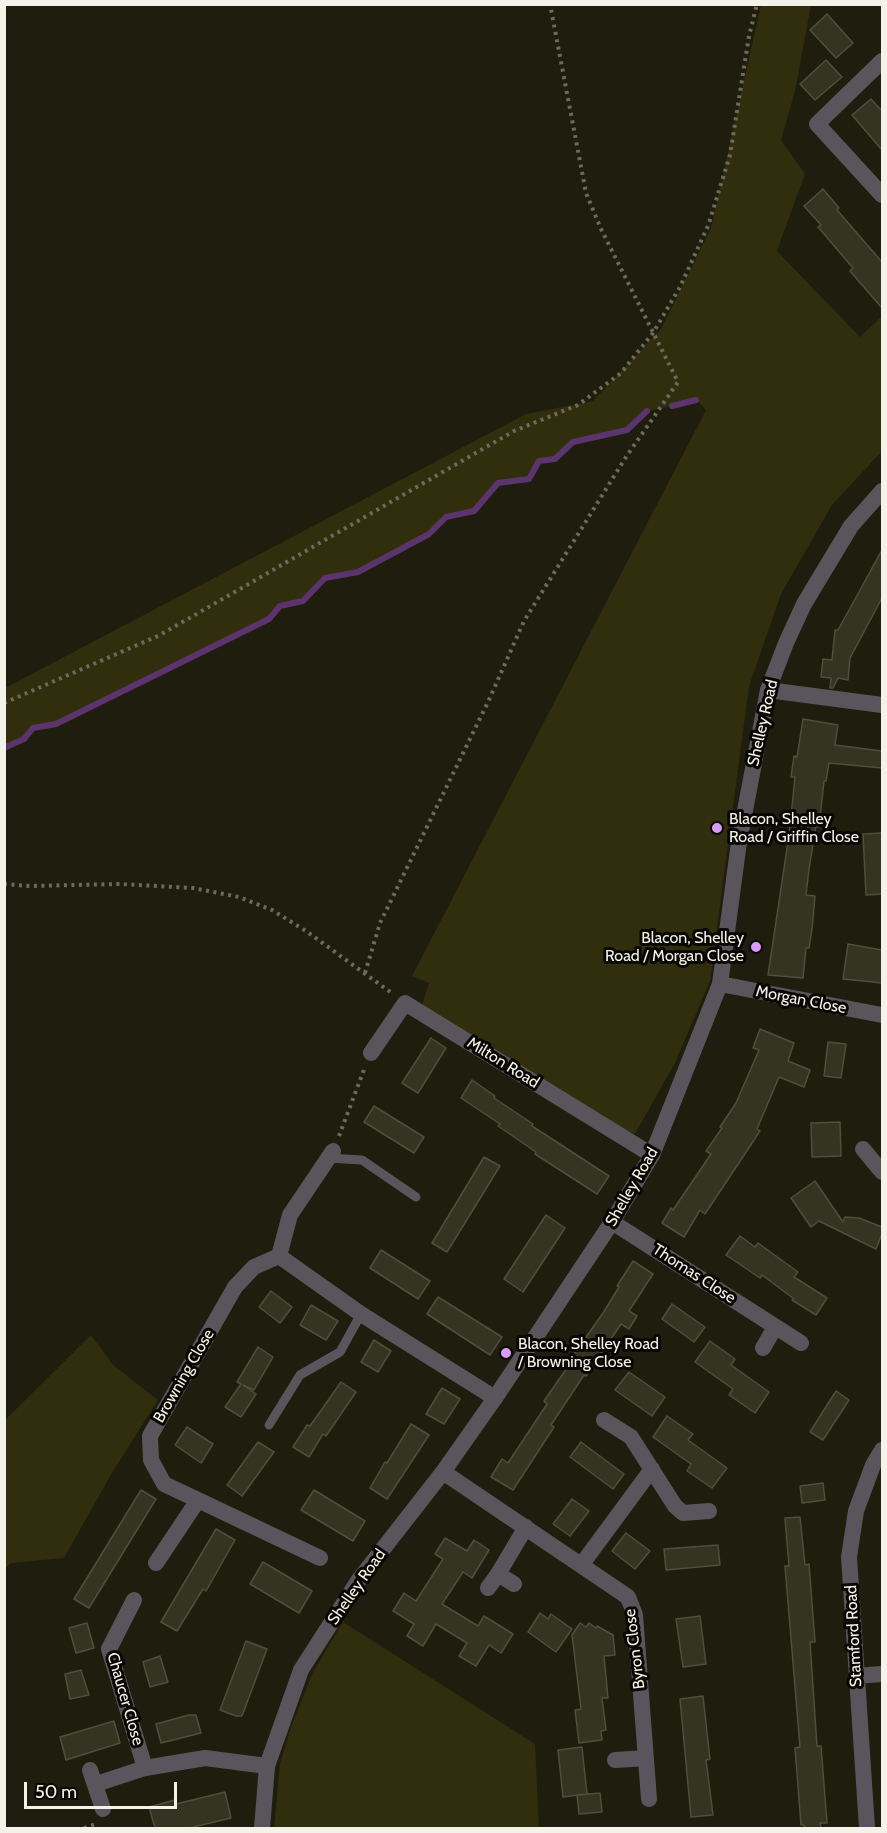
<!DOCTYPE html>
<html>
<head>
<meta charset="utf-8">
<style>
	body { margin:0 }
	#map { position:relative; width:887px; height:1833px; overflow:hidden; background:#1e1d0e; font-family:Cabin,sans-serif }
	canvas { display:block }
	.frame { position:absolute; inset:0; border:6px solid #f4f3e9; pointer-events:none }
	.scale { position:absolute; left:24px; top:1782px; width:153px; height:27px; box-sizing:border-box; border:3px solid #f4f3e9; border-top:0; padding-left:8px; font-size:18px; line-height:21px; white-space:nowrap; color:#f4f3e9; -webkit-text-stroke:4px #080703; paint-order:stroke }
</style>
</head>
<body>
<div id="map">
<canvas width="887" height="1833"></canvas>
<div class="frame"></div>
<div class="scale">50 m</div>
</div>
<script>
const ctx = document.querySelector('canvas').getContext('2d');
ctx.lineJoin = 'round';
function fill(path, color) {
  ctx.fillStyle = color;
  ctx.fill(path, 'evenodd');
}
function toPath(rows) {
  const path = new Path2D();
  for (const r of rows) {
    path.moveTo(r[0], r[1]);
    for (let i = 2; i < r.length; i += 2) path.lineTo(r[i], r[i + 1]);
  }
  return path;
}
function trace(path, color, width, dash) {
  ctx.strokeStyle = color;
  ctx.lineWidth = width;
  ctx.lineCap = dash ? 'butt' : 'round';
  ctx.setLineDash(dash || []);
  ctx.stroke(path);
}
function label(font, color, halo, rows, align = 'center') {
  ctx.font = font + ' Cabin,sans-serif';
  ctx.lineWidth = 6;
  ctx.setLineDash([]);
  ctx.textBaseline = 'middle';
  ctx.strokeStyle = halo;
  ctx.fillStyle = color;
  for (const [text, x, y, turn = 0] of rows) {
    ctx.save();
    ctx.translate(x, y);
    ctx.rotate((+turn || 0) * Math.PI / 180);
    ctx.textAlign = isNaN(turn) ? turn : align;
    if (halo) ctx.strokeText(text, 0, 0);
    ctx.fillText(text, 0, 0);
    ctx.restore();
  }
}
fill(toPath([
	[761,5,811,5,795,91,781,140,805,174,777,251,860,337,882,316,882,451,832,505,781,594,749,686,710,981,675,1063,635,1134,620,1128,422,1005,429,983,412,976,706,410,697,400,644,412,627,430,573,443,555,459,539,461,529,479,498,483,474,511,446,517,429,534,358,572,325,578,303,601,280,606,269,619,56,724,33,728,24,739,5,748,5,688,526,414,593,401,661,329,711,228],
	[91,1335,113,1365,158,1400,112,1473,64,1558,11,1563,5,1569,5,1420],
	[343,1622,535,1744,539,1828,274,1828,280,1764,291,1727,313,1672]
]), '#302e0d');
trace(toPath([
	[672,406,696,400],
	[4,748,24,739,33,728,56,724,269,619,280,606,303,601,325,578,358,572,429,534,446,517,474,511,498,483,529,479,539,461,555,459,573,442,627,430,647,411]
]), '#5c346d', 6);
const building = toPath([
	[827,14,853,43,836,58,810,30,827,14],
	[826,60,842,77,815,100,800,84,826,60],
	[871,99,882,111,882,150,852,115,871,99],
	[823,189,839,208,837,210,882,262,882,308,850,271,853,268,818,227,821,225,804,206,823,189],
	[882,550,882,598,850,658,848,680,838,678,833,688,830,688,831,678,821,677,823,659,832,660,835,630,838,630,882,550],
	[803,719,838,725,835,745,882,751,882,768,829,763,826,781,824,781,819,827,816,826,809,869,806,895,815,896,812,929,809,948,806,948,803,978,768,975,789,835,795,777,791,777,794,756,797,757,803,719],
	[882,833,882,894,866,895,863,834,882,833],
	[848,944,882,950,882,983,843,979,848,944],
	[760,1029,794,1043,788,1061,810,1070,804,1087,779,1077,757,1129,760,1131,705,1214,700,1210,684,1237,662,1223,671,1208,673,1210,711,1154,706,1151,722,1128,720,1127,736,1103,759,1050,753,1048,760,1029],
	[431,1038,446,1048,418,1093,402,1083,431,1038],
	[828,1042,846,1044,841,1078,824,1076,828,1042],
	[472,1080,495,1096,494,1098,533,1124,532,1126,609,1176,597,1194,535,1154,536,1152,498,1126,500,1124,461,1098,472,1080],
	[374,1106,424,1137,414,1153,364,1122,374,1106],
	[840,1122,841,1156,812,1157,811,1123,840,1122],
	[484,1157,500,1166,447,1252,432,1243,484,1157],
	[815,1181,843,1222,845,1217,859,1218,882,1227,882,1234,876,1249,819,1221,811,1227,791,1198,815,1181],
	[546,1215,565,1228,523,1292,504,1279,546,1215],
	[740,1236,755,1247,758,1243,798,1272,794,1277,827,1298,816,1315,792,1300,794,1299,762,1275,760,1278,726,1255,740,1236],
	[381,1250,430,1281,418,1299,370,1268,381,1250],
	[633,1261,653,1274,629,1311,637,1316,629,1329,621,1324,586,1376,584,1375,551,1425,554,1427,513,1490,491,1477,502,1459,508,1463,547,1404,544,1401,569,1365,567,1364,603,1313,619,1287,617,1286,633,1261],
	[271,1291,292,1307,280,1323,259,1307,271,1291],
	[438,1297,502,1337,490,1355,427,1314,438,1297],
	[672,1304,705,1327,694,1342,662,1319,672,1304],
	[311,1305,338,1321,326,1340,300,1325,311,1305],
	[374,1340,391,1351,378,1372,361,1362,374,1340],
	[710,1341,735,1359,731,1365,769,1392,755,1413,729,1395,733,1389,695,1362,710,1341],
	[258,1347,273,1357,254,1390,243,1385,256,1394,241,1417,225,1407,241,1384,237,1382,258,1347],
	[629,1372,665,1397,652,1416,615,1390,629,1372],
	[341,1382,356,1392,326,1436,323,1434,309,1457,293,1447,307,1425,310,1426,341,1382],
	[442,1388,460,1399,444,1424,426,1414,442,1388],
	[836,1391,849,1400,823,1440,810,1432,836,1391],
	[667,1416,693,1434,688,1440,727,1468,712,1488,687,1471,691,1464,653,1437,667,1416],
	[411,1424,429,1435,387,1499,370,1488,385,1462,387,1463,411,1424],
	[187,1427,213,1444,201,1463,175,1445,187,1427],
	[258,1442,274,1452,242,1496,227,1485,258,1442],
	[581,1442,624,1474,613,1489,570,1457,581,1442],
	[823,1483,825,1500,802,1503,800,1486,823,1483],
	[141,1490,156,1499,89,1608,74,1599,141,1490],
	[314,1490,365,1521,353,1541,301,1510,314,1490],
	[572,1499,589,1511,570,1536,553,1524,572,1499],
	[800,1517,805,1565,809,1564,815,1642,810,1642,817,1746,821,1746,827,1823,820,1823,821,1828,805,1828,804,1825,801,1825,795,1748,800,1747,785,1566,789,1566,785,1518,800,1517],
	[216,1529,235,1540,206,1591,203,1589,177,1631,161,1622,216,1529],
	[626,1533,650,1551,635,1569,612,1551,626,1533],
	[445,1538,467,1551,474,1540,489,1550,472,1578,463,1572,442,1604,478,1626,484,1616,513,1634,501,1653,489,1645,476,1666,459,1656,467,1643,436,1624,423,1646,407,1636,414,1624,393,1611,404,1593,416,1601,443,1559,435,1554,445,1538],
	[718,1545,720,1565,666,1570,664,1549,718,1545],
	[263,1562,312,1591,299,1613,250,1584,263,1562],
	[540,1613,548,1619,551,1614,572,1629,556,1652,528,1632,540,1613],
	[700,1616,706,1664,683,1667,676,1619,700,1616],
	[87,1623,94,1648,76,1653,69,1628,87,1623],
	[580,1623,586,1627,589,1623,596,1628,597,1626,613,1635,615,1655,604,1656,608,1698,602,1698,606,1730,601,1731,602,1740,579,1743,575,1710,581,1709,572,1635,580,1623],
	[246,1641,267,1649,242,1716,236,1716,220,1710,246,1641],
	[160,1656,168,1682,150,1687,143,1662,160,1656],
	[81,1670,89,1695,70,1699,65,1674,81,1670],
	[703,1696,710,1759,706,1760,713,1815,691,1817,680,1699,703,1696],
	[189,1715,196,1715,201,1733,161,1743,156,1724,189,1715],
	[114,1721,120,1743,66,1760,60,1737,114,1721],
	[582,1747,587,1794,563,1797,558,1750,582,1747],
	[225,1792,231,1818,189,1828,155,1828,149,1807,175,1800,176,1804,225,1792],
	[600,1793,602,1812,579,1814,577,1795,600,1793]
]);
fill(building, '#353423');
trace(building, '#4f4f3d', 1.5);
trace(toPath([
	[4,703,160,635,514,431,578,405,621,373,653,333,680,287,708,226,730,155,749,36,757,4],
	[4,884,29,886,120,884,193,888,239,897,272,910,306,931,393,994],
	[365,973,380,923,488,702,524,621,626,457,678,382,601,229,586,193,550,4],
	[339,1136,365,1067],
	[84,1828,96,1824]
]), '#6b6a5d', 4, [3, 4.5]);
trace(toPath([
	[328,1158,362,1160,416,1197],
	[269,1425,300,1375,340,1352,361,1314]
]), '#5a555c', 9);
trace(toPath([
	[882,61,817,124,882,195],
	[768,690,882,705],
	[720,984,882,1015],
	[371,1053,405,1003,652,1155],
	[863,1149,882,1172],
	[612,1222,801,1343],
	[279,1256,361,1314,495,1398],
	[763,1348,775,1327],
	[604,1420,631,1437,675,1506,683,1513,709,1511],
	[443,1472,628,1597,635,1615,649,1799],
	[198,1500,164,1484,151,1460,150,1436,235,1287,254,1267,279,1256,290,1215,333,1151],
	[156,1563,198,1500,320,1558],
	[582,1564,652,1469],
	[514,1584,498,1574,526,1527],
	[488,1588,498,1574],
	[134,1600,109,1649,145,1768,205,1758,267,1766],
	[856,1676,882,1674],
	[615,1760,646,1758],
	[90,1770,103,1809],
	[96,1784,145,1768],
	[867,1828,849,1557,856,1511,873,1465,882,1450]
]), '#5a555c', 16);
trace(toPath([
	[262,1828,267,1766,301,1670,358,1581,443,1472,495,1398,612,1222,652,1155,720,984,739,842,768,690,786,643,804,604,851,526,882,491]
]), '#5a555c', 16);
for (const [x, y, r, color] of [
	[717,828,6,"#da9af6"],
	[756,947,6,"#da9af6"],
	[506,1353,6,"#da9af6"]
]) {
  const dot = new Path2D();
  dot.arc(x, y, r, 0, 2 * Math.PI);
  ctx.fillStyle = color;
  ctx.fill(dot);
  trace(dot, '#080703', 2);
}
label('16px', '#f4f3e9', '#080703', [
	["Shelley Road",763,723,-77],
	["Morgan Close",801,1000,11],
	["Milton Road",503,1063,32],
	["Shelley Road",632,1187,-60],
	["Thomas Close",694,1274,33],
	["Browning Close",184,1376,-60],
	["Shelley Road",357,1587,-55],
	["Stamford Road",854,1636,-93],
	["Byron Close",635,1649,-97],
	["Chaucer Close",125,1699,74]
]);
label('16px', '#f4f3e9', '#080703', [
	["Blacon, Shelley",729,819],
	["Road / Griffin Close",729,837],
	["Blacon, Shelley",744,938,"right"],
	["Road / Morgan Close",744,956,"right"],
	["Blacon, Shelley Road",518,1344],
	["/ Browning Close",518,1362]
], 'left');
</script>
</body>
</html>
